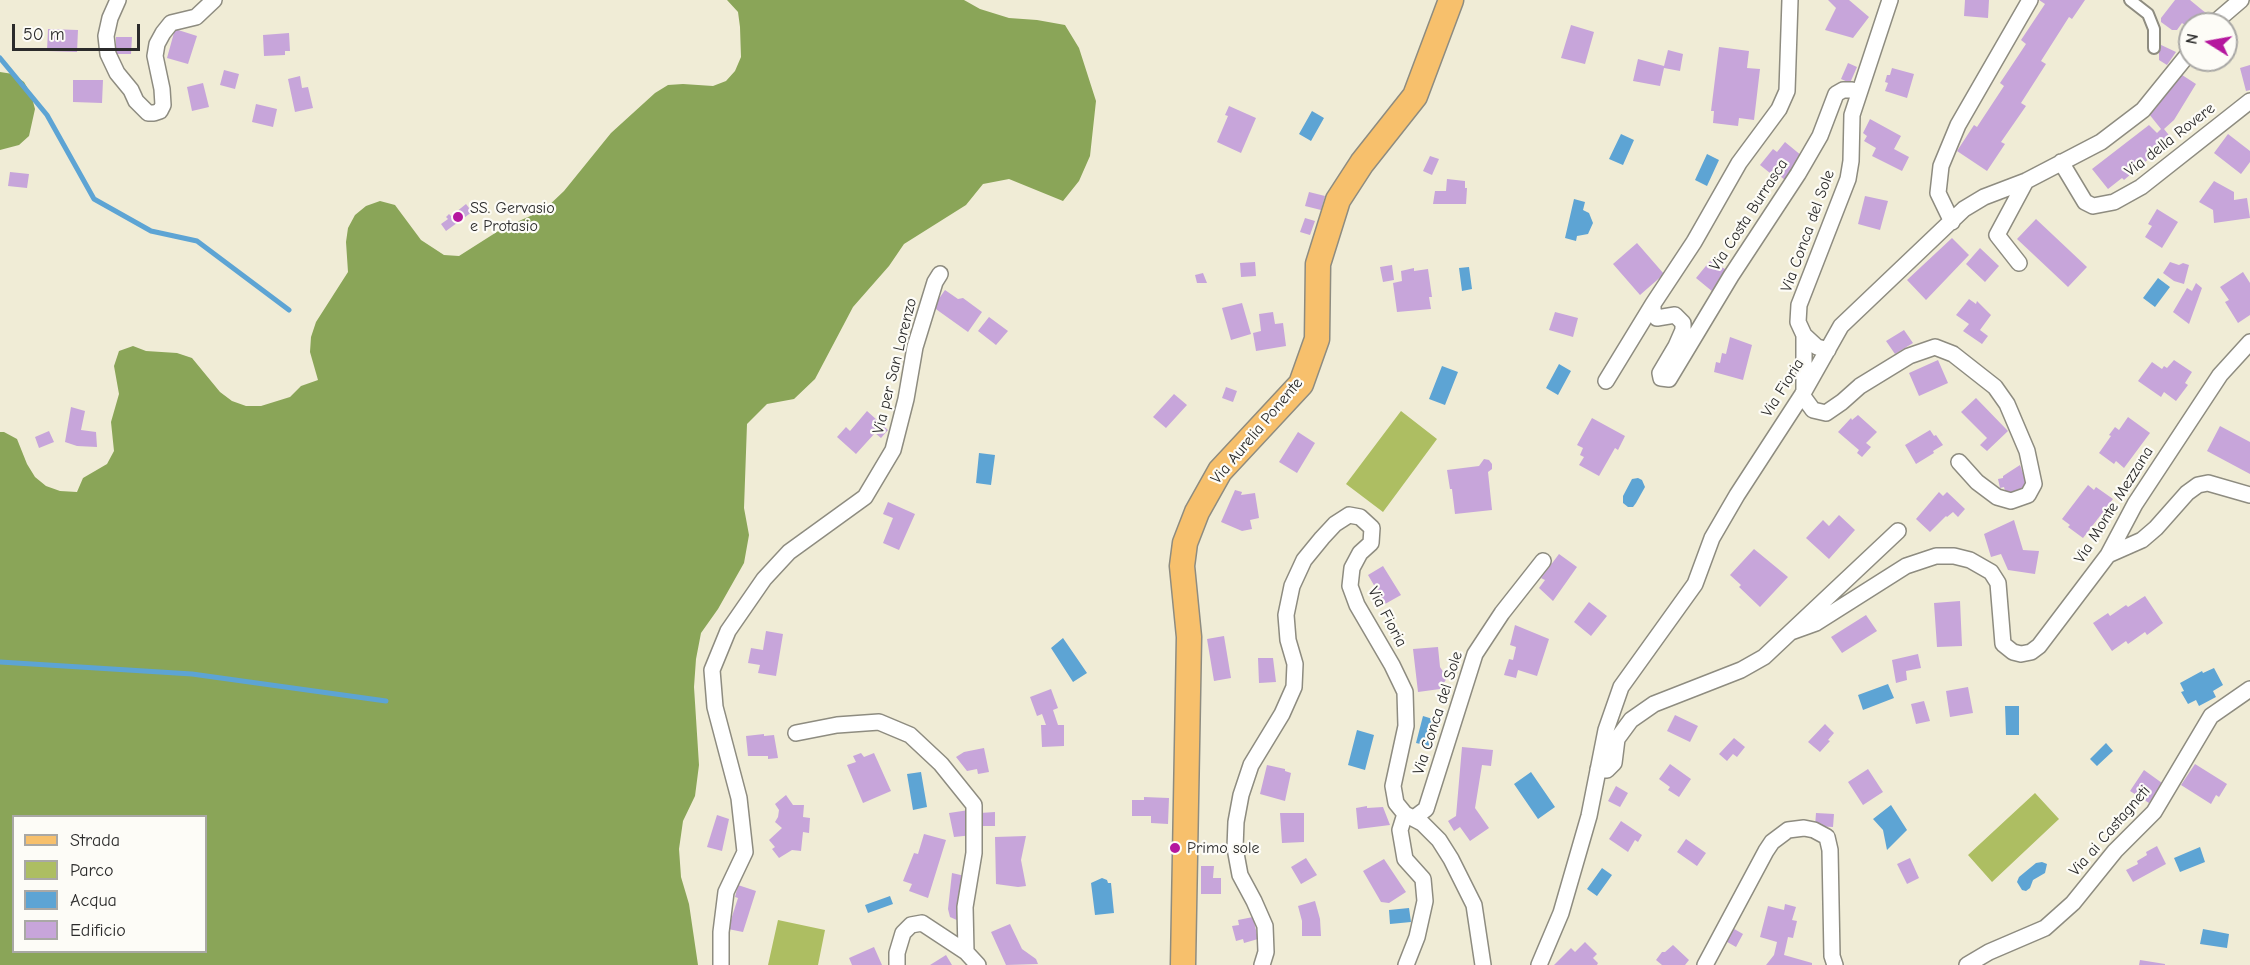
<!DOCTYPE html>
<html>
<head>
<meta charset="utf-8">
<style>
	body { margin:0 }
	#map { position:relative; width:2250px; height:965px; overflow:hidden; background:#f0ecd6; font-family:"Comic Neue",sans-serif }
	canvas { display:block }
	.legend { position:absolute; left:12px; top:815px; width:195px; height:138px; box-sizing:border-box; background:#fdfcf7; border:2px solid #a9a8a5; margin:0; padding:8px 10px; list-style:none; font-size:18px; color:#2b2b2b }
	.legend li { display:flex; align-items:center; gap:12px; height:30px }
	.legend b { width:30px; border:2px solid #a9a8a5 }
	.north { position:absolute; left:2178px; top:12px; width:60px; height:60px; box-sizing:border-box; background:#fdfcf7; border:2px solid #a9a8a5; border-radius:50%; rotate:281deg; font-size:16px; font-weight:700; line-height:24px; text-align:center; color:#2b2b2b }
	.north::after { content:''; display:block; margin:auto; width:21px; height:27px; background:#b5179e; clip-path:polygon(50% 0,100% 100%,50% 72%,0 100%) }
	.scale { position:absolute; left:12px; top:24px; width:128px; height:27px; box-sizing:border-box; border:3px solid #2b2b2b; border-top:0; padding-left:8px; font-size:18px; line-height:21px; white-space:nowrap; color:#2b2b2b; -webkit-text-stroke:4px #fdfcf7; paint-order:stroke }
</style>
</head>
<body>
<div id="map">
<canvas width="2250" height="965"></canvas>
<ul class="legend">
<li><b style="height:8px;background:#f7c06c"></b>Strada</li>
<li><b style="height:16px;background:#adbe62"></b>Parco</li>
<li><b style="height:16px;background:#5da4d4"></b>Acqua</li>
<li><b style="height:16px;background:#c7a5da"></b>Edificio</li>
</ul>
<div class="north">N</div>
<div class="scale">50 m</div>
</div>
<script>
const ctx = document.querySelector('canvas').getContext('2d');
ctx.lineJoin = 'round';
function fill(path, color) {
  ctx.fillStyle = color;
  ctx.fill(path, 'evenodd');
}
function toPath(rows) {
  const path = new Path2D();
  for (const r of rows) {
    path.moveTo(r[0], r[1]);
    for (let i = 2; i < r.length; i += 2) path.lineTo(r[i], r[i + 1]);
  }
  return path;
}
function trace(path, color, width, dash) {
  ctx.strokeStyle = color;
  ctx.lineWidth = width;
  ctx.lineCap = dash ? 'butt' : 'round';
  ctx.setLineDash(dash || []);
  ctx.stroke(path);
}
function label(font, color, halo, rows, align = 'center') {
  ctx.font = font + ' "Comic Neue",sans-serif';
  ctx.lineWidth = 4.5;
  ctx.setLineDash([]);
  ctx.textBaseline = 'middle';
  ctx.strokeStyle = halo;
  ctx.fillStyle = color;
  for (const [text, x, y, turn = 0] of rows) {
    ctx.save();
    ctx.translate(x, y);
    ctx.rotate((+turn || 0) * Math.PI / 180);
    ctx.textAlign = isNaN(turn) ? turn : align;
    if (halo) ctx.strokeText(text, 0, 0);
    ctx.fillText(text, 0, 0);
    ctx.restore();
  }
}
fill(toPath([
	[1401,411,1437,439,1383,512,1346,484],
	[2035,793,2059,819,1992,882,1968,855],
	[778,920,825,930,818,965,768,965]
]), '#adbe62');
fill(toPath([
	[727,0,964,0,980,9,1009,18,1037,20,1065,25,1079,48,1096,101,1090,156,1079,181,1063,201,1009,179,983,184,966,205,904,244,889,266,853,307,815,379,794,399,767,404,747,424,744,508,749,535,744,563,718,609,701,633,696,659,694,687,699,765,695,796,683,821,679,849,681,877,689,904,698,965,0,965,0,432,4,432,17,439,27,464,35,477,46,486,60,491,77,492,83,478,107,464,114,451,111,422,119,394,114,366,119,351,133,346,146,351,177,353,192,358,220,392,232,401,246,406,261,406,290,397,301,386,318,380,310,352,311,337,316,322,348,272,346,242,348,228,355,215,366,206,380,201,395,205,421,240,444,255,459,256,503,228,544,210,564,191,611,133,655,93,668,85,683,84,713,86,726,81,735,71,741,57,740,27,738,12],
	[14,816,206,816,206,952,14,952],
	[0,72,13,74,24,82,31,94,35,109,29,136,19,145,0,150]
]), '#8aa558');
fill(toPath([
	[1312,111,1324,118,1311,141,1299,134],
	[1621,134,1634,140,1623,165,1609,159],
	[1707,154,1719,160,1707,186,1695,180],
	[1574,199,1585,202,1583,210,1589,213,1593,223,1588,234,1577,236,1576,241,1565,238],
	[1469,267,1472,289,1462,291,1459,268],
	[2158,278,2170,287,2155,307,2143,298],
	[1559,364,1571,371,1558,395,1546,388],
	[1442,366,1458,372,1445,405,1429,399],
	[979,453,995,455,991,485,976,483],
	[1638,478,1642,480,1645,487,1636,503,1633,507,1628,507,1623,503,1623,496,1632,479],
	[1063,638,1087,673,1073,682,1051,648],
	[2214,668,2223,685,2213,691,2216,697,2199,706,2196,700,2188,704,2181,692,2184,691,2180,683,2202,671,2203,673],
	[1888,684,1894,698,1863,710,1858,695],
	[2005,706,2019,706,2019,735,2006,735],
	[1423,716,1436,720,1429,746,1416,743],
	[1357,730,1374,735,1365,770,1348,765],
	[2106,743,2113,751,2097,766,2090,759],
	[921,772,927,807,913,810,907,774],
	[1531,772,1555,807,1538,819,1514,784],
	[1891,805,1907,830,1887,850,1883,830,1873,819],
	[2200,847,2205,862,2180,872,2174,858],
	[2042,862,2047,864,2045,873,2033,880,2030,888,2026,891,2022,890,2017,882,2019,877,2036,863],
	[1602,868,1612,875,1597,896,1587,889],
	[1102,878,1107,880,1108,883,1111,883,1114,913,1095,915,1091,883],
	[890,896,893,904,868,913,865,905],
	[1409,908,1411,922,1390,924,1389,910],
	[2203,929,2229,934,2227,948,2200,944]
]), '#5da4d4');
trace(toPath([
	[0,58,47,115,94,199,151,231,197,241,289,310],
	[0,662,192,674,386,701]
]), '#5da4d4', 5);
fill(toPath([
	[1828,0,1849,0,1869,17,1853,38,1825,30,1836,8],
	[1965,0,1989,0,1988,18,1964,16],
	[2039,0,2085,0,2072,19,2069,17,2041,61,2046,64,2021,103,2026,106,2001,142,2005,144,1987,171,1957,151,1974,125,1977,127,2004,86,2000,83,2026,44,2021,40,2045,4],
	[2175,0,2190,0,2207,14,2199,24,2190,24,2190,29,2182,23,2177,30,2172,30,2161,22,2161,18],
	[1571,25,1594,32,1585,64,1561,58],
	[48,29,78,30,77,52,47,51],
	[175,29,197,36,188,64,167,58],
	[289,33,290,51,285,51,285,55,264,56,263,35],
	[116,37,132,37,131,54,116,54],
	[2159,44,2176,52,2167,65,2159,60],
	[1719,47,1749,51,1747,68,1760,69,1754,120,1739,118,1738,126,1713,123,1714,111,1711,111],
	[1668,50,1683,54,1680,71,1664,68,1660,86,1633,81,1638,59,1664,66],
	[1848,63,1857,67,1850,83,1841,79],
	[2250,65,2250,90,2246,91,2240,68],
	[1892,68,1914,74,1907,98,1885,91,1888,83,1885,82,1887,75,1890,75],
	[224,70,239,74,235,89,220,85],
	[2179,73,2196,84,2174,120,2164,129,2172,139,2124,180,2122,178,2108,189,2092,169,2149,125,2157,133,2161,129,2149,114,2156,108],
	[300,76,302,88,308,87,313,108,295,112,288,79],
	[73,80,103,80,102,103,73,102],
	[203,83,209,107,192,111,187,87],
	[256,104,277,109,273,127,252,122],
	[1229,106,1256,118,1241,153,1217,142,1228,116,1225,115],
	[1870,119,1901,136,1894,149,1909,157,1902,171,1872,156,1876,148,1864,141,1867,136,1863,133],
	[2228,134,2250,151,2250,162,2241,174,2214,153],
	[1785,142,1802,156,1786,181,1773,170,1770,173,1760,165,1773,149,1777,152],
	[1430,156,1439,159,1432,175,1423,171],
	[10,172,29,174,27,188,8,186],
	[1447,179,1465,181,1465,188,1467,188,1466,204,1433,204,1435,191,1446,191],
	[2214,181,2234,192,2234,200,2247,198,2250,218,2214,223,2213,210,2199,202],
	[1309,192,1325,196,1321,210,1305,206],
	[1865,196,1888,201,1880,230,1858,224],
	[466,204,472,212,446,231,441,224,448,219,446,217,449,214,451,216],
	[2157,209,2178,222,2162,248,2145,237,2152,226,2148,224],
	[1305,218,1315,221,1310,235,1300,232],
	[2036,219,2087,267,2068,287,2017,239],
	[1952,238,1969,255,1926,300,1907,280],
	[1637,243,1664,274,1640,295,1613,264],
	[1980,248,1999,266,1985,282,1966,264],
	[1710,261,1727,270,1713,292,1696,278],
	[1255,262,1256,276,1241,277,1240,263],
	[2170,262,2179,265,2183,263,2189,265,2184,284,2174,281,2163,273],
	[1392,265,1394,280,1383,282,1380,267],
	[1414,268,1414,271,1428,269,1432,297,1429,297,1431,309,1397,312,1393,283,1402,281,1401,271],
	[2243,272,2250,283,2250,315,2238,323,2225,302,2229,300,2220,287],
	[1203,273,1207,283,1197,283,1195,275],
	[2196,283,2202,288,2189,324,2173,312,2187,288,2192,291],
	[945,290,958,299,963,298,982,312,968,332,933,307],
	[1969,299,1976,304,1977,301,1991,315,1980,330,1988,336,1982,344,1963,331,1969,324,1956,315],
	[1242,303,1251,334,1231,340,1222,308],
	[1273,312,1275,324,1283,323,1286,346,1256,351,1253,333,1261,331,1259,314],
	[1555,312,1578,318,1573,337,1549,330],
	[989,317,1008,331,996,345,978,331],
	[1904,330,1913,343,1895,354,1886,341],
	[1730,337,1752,345,1743,380,1714,372,1716,362,1720,363,1722,353,1726,354],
	[1938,360,1948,383,1919,396,1909,373],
	[2174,360,2192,372,2185,383,2188,385,2176,401,2164,392,2161,397,2138,381,2152,362,2162,369,2164,366,2167,368],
	[1226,387,1237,391,1233,402,1222,398],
	[1174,394,1187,405,1166,428,1153,417],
	[1976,398,2008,431,1987,451,1980,445,1987,438,1961,412],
	[71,407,85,411,81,430,96,432,97,447,77,446,65,442],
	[867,411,888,430,881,438,875,433,856,454,837,437,846,427,850,431],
	[1858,415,1877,432,1866,443,1871,447,1862,457,1857,453,1859,450,1838,432,1851,418,1852,420],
	[2128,417,2150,433,2124,468,2116,461,2114,464,2099,453,2111,436,2109,435,2115,427,2119,430],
	[1592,418,1625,436,1618,450,1615,448,1599,476,1579,465,1584,457,1580,455,1583,448,1577,445],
	[2220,426,2250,442,2250,474,2207,451],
	[1930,430,1934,436,1936,435,1943,445,1933,451,1934,453,1916,464,1905,445],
	[49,431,54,442,39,448,35,437],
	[1298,432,1315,443,1297,473,1279,462],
	[1484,459,1489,460,1492,464,1492,469,1488,472,1492,510,1455,514,1452,489,1450,489,1447,470,1479,466],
	[2020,465,2028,488,2006,495,2004,487,2000,488,1998,479,2003,478,2003,476],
	[2088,485,2094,490,2096,487,2113,499,2083,538,2068,527,2070,525,2062,519],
	[1235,490,1242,492,1241,495,1255,493,1259,518,1250,520,1252,529,1242,531,1221,522],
	[1939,492,1943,496,1947,492,1965,509,1958,517,1953,512,1947,517,1946,516,1930,532,1916,519],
	[888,502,915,514,899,550,883,543,893,518,883,514],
	[1839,515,1855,530,1829,559,1806,538,1823,520,1829,526],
	[2014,520,2023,550,2039,551,2035,574,2008,570,2001,554,1991,557,1984,534],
	[1754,549,1788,577,1760,607,1739,587,1741,585,1730,575],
	[1559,554,1577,567,1553,601,1539,588,1545,580,1541,578],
	[1383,566,1401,595,1385,604,1368,575],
	[2145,596,2163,623,2147,635,2145,632,2128,644,2126,641,2112,651,2093,623,2108,613,2110,616,2126,605,2128,607],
	[1960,601,1962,646,1937,647,1934,603],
	[1589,602,1607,616,1591,636,1574,622],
	[1866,615,1877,631,1842,653,1831,637],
	[1515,625,1549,639,1537,676,1518,670,1516,678,1504,675,1509,659,1513,660,1516,647,1510,645],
	[766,631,783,634,776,676,758,673,760,665,748,663,751,648,763,650],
	[1224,636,1231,678,1214,681,1207,639],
	[1438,647,1440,667,1447,678,1440,689,1418,692,1413,649],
	[1918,654,1921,668,1906,671,1907,680,1896,683,1892,660],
	[1258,658,1273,658,1276,682,1259,683],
	[1968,687,1973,713,1950,717,1946,691],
	[1051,689,1058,708,1053,710,1058,725,1064,725,1064,746,1042,747,1041,725,1046,725,1042,714,1037,716,1030,697],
	[1924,701,1930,721,1916,724,1911,704],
	[1675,715,1698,726,1690,742,1667,731],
	[1825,724,1834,733,1828,740,1830,741,1820,752,1808,742],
	[764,734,764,736,774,735,778,758,768,759,768,756,748,756,746,736],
	[1734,738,1745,747,1737,757,1733,754,1727,761,1719,754],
	[1462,747,1493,750,1491,766,1482,765,1475,808,1489,828,1470,841,1460,827,1454,831,1448,821,1456,816],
	[984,748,989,772,978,774,977,769,967,771,956,757,964,752],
	[861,753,864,757,874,753,891,791,863,803,847,765,856,762,853,756],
	[1670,764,1691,779,1679,797,1668,790,1670,787,1659,779],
	[2195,764,2227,784,2219,797,2216,795,2211,804,2181,785],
	[1267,765,1285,769,1285,771,1291,773,1285,801,1260,794],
	[1868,769,1883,792,1863,805,1848,782],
	[2144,770,2162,783,2149,803,2130,791],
	[1616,786,1628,793,1620,807,1608,801],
	[786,795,793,805,804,805,803,817,810,818,809,833,803,832,801,851,792,850,779,858,772,849,775,847,769,840,782,828,775,822,778,817,779,810,775,804],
	[1144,797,1169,798,1168,824,1151,823,1151,816,1132,816,1132,800,1144,800],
	[1367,806,1367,808,1383,807,1390,825,1358,829,1356,808],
	[969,810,973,835,954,837,949,813],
	[995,812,995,826,979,826,980,813],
	[1280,813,1304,813,1304,842,1282,843],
	[1816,813,1834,814,1833,827,1815,826],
	[717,815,729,819,722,851,707,847],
	[1621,821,1642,835,1638,842,1635,840,1628,852,1609,839],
	[924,834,946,840,928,898,909,891,912,884,903,881,914,853,918,854],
	[1026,836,1021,860,1026,886,1018,887,996,884,995,837],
	[1686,839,1706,853,1697,866,1677,852],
	[2157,846,2166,864,2133,882,2126,870,2138,864,2137,861,2147,855,2146,852],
	[1306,858,1317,875,1301,884,1291,867],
	[1910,858,1919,878,1907,884,1897,864],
	[1384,859,1406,892,1389,903,1381,902,1363,871],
	[1201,866,1214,866,1213,878,1221,878,1221,894,1201,894],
	[952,873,965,876,959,921,950,917,948,909],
	[738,885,756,891,743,932,728,929,738,898,735,897],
	[1315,901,1320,919,1321,936,1302,936,1302,921,1298,906],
	[1785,904,1796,907,1792,920,1797,921,1793,938,1788,937,1784,955,1812,963,1812,965,1766,965,1774,955,1777,942,1760,937,1768,906,1784,910],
	[1253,917,1258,939,1244,943,1243,939,1236,941,1232,926,1239,925,1238,920],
	[1010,924,1022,949,1036,959,1038,964,1006,965,991,932],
	[1729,926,1743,934,1736,947,1722,939],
	[1585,942,1597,954,1593,958,1598,963,1597,965,1554,965,1571,948,1575,952],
	[1673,945,1689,960,1685,965,1662,965,1656,960,1662,952,1665,952],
	[874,947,882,965,852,965,849,958],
	[946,955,952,965,930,965],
	[2140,960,2165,964,2165,965,2139,965]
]), '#c7a5da');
const pedestrian = toPath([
	[2130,0,2148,14,2154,29,2154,48]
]);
const minor = toPath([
	[118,0,110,18,106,36,108,54,117,73,131,90,136,101,148,113,154,113,160,111,163,105,162,89,155,56,157,44,163,33,171,23,196,17,214,0],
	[2213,24,2241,0],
	[2061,162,2085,202,2093,206,2114,202,2141,187,2250,101],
	[1952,222,1938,193,1941,166,1958,125,2030,0],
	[2019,263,1997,235,2026,181],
	[1653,304,1653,311,1657,318,1675,315,1683,323,1683,330,1676,346,1660,373,1661,378,1669,379,1731,276,1798,174,1820,136,1836,94,1843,90,1852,90,1859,93],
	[1804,335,1804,389],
	[1828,350,1817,347,1804,335,1798,322,1799,305,1848,179,1851,161,1852,115,1890,0],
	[1606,381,1653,304,1694,242,1739,163,1779,109,1787,91,1790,0],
	[1802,395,1813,410,1826,413,1842,402,1860,386,1909,356,1935,347,1953,354,1995,387,2007,404,2027,451,2034,484,2028,495,2011,501,1997,497,1977,482,1959,462],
	[2108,555,2142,540,2156,528,2187,493,2198,485,2208,483,2250,495],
	[1791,632,1816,623,1906,566,1936,556,1954,556,1970,560,1991,572,1998,583,2003,644,2013,652,2021,654,2031,652,2039,646,2108,555,2135,504,2220,375,2250,342],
	[796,733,837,725,879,722,910,735,941,764,974,805,974,853,965,907,966,952],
	[1598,769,1607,770,1614,763,1617,739,1631,720,1654,704,1741,670,1764,657,1898,531],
	[1405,814,1400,830,1405,859,1423,879,1425,901,1417,937,1406,965],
	[1414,818,1426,809,1475,654,1502,613,1543,561],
	[721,965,721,932,726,892,745,852,739,798,715,707,712,670,728,631,764,579,789,552,865,497,893,450,906,399,915,347,935,282,940,274],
	[897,965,897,953,903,933,911,925,922,923,966,952,978,965],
	[1262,965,1266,952,1265,926,1254,901,1240,875,1235,848,1236,822,1241,795,1251,765,1282,714,1294,687,1295,664,1288,640,1286,615,1292,586,1304,560,1322,538,1335,524,1349,515,1360,517,1372,528,1371,543,1360,553,1352,568,1350,586,1357,605,1392,665,1405,692,1406,726,1393,786,1396,803,1405,814,1422,823,1439,840,1451,859,1474,905,1483,965],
	[1539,965,1561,913,1589,816,1606,730,1621,687,1695,584,1712,538,1737,495,1802,395,1841,326,1964,209,1984,197,2026,181,2101,142,2143,110,2190,52],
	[1705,965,1766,851,1772,842,1788,830,1804,828,1814,830,1827,837,1830,850,1832,956,1835,965],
	[1967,965,1989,952,2045,928,2073,903,2115,851,2154,812,2211,716,2250,689]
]);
const primary = toPath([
	[1183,965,1189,637,1182,566,1185,543,1197,512,1220,471,1301,384,1317,339,1318,264,1338,200,1362,163,1415,96,1451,0]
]);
trace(pedestrian, '#8e8c80', 14);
trace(minor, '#8e8c80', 18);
trace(primary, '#8e8c80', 27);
trace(pedestrian, '#fff', 10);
trace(minor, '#fff', 15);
trace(primary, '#f7c06c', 24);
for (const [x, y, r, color] of [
	[458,217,6,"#b5179e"],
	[1175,848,6,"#b5179e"]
]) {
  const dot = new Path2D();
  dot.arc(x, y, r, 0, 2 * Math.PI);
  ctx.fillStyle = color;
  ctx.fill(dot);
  trace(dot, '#fdfcf7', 2);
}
label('16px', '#2b2b2b', '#fdfcf7', [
	["Via della Rovere",2170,140,-38],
	["Via Costa Burrasca",1749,215,-57],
	["Via Conca del Sole",1808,231,-70],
	["Via per San Lorenzo",895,366,-76],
	["Via Fioria",1783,388,-58],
	["Via Aurelia Ponente",1257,431,-50],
	["Via Monte Mezzana",2114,505,-58],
	["Via Fioria",1387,617,62],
	["Via Conca del Sole",1438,713,-72],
	["Via ai Castagneti",2110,831,-49]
]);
label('16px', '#2b2b2b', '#fdfcf7', [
	["SS. Gervasio",470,208],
	["e Protasio",470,226],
	["Primo sole",1187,848]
], 'left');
</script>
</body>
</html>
